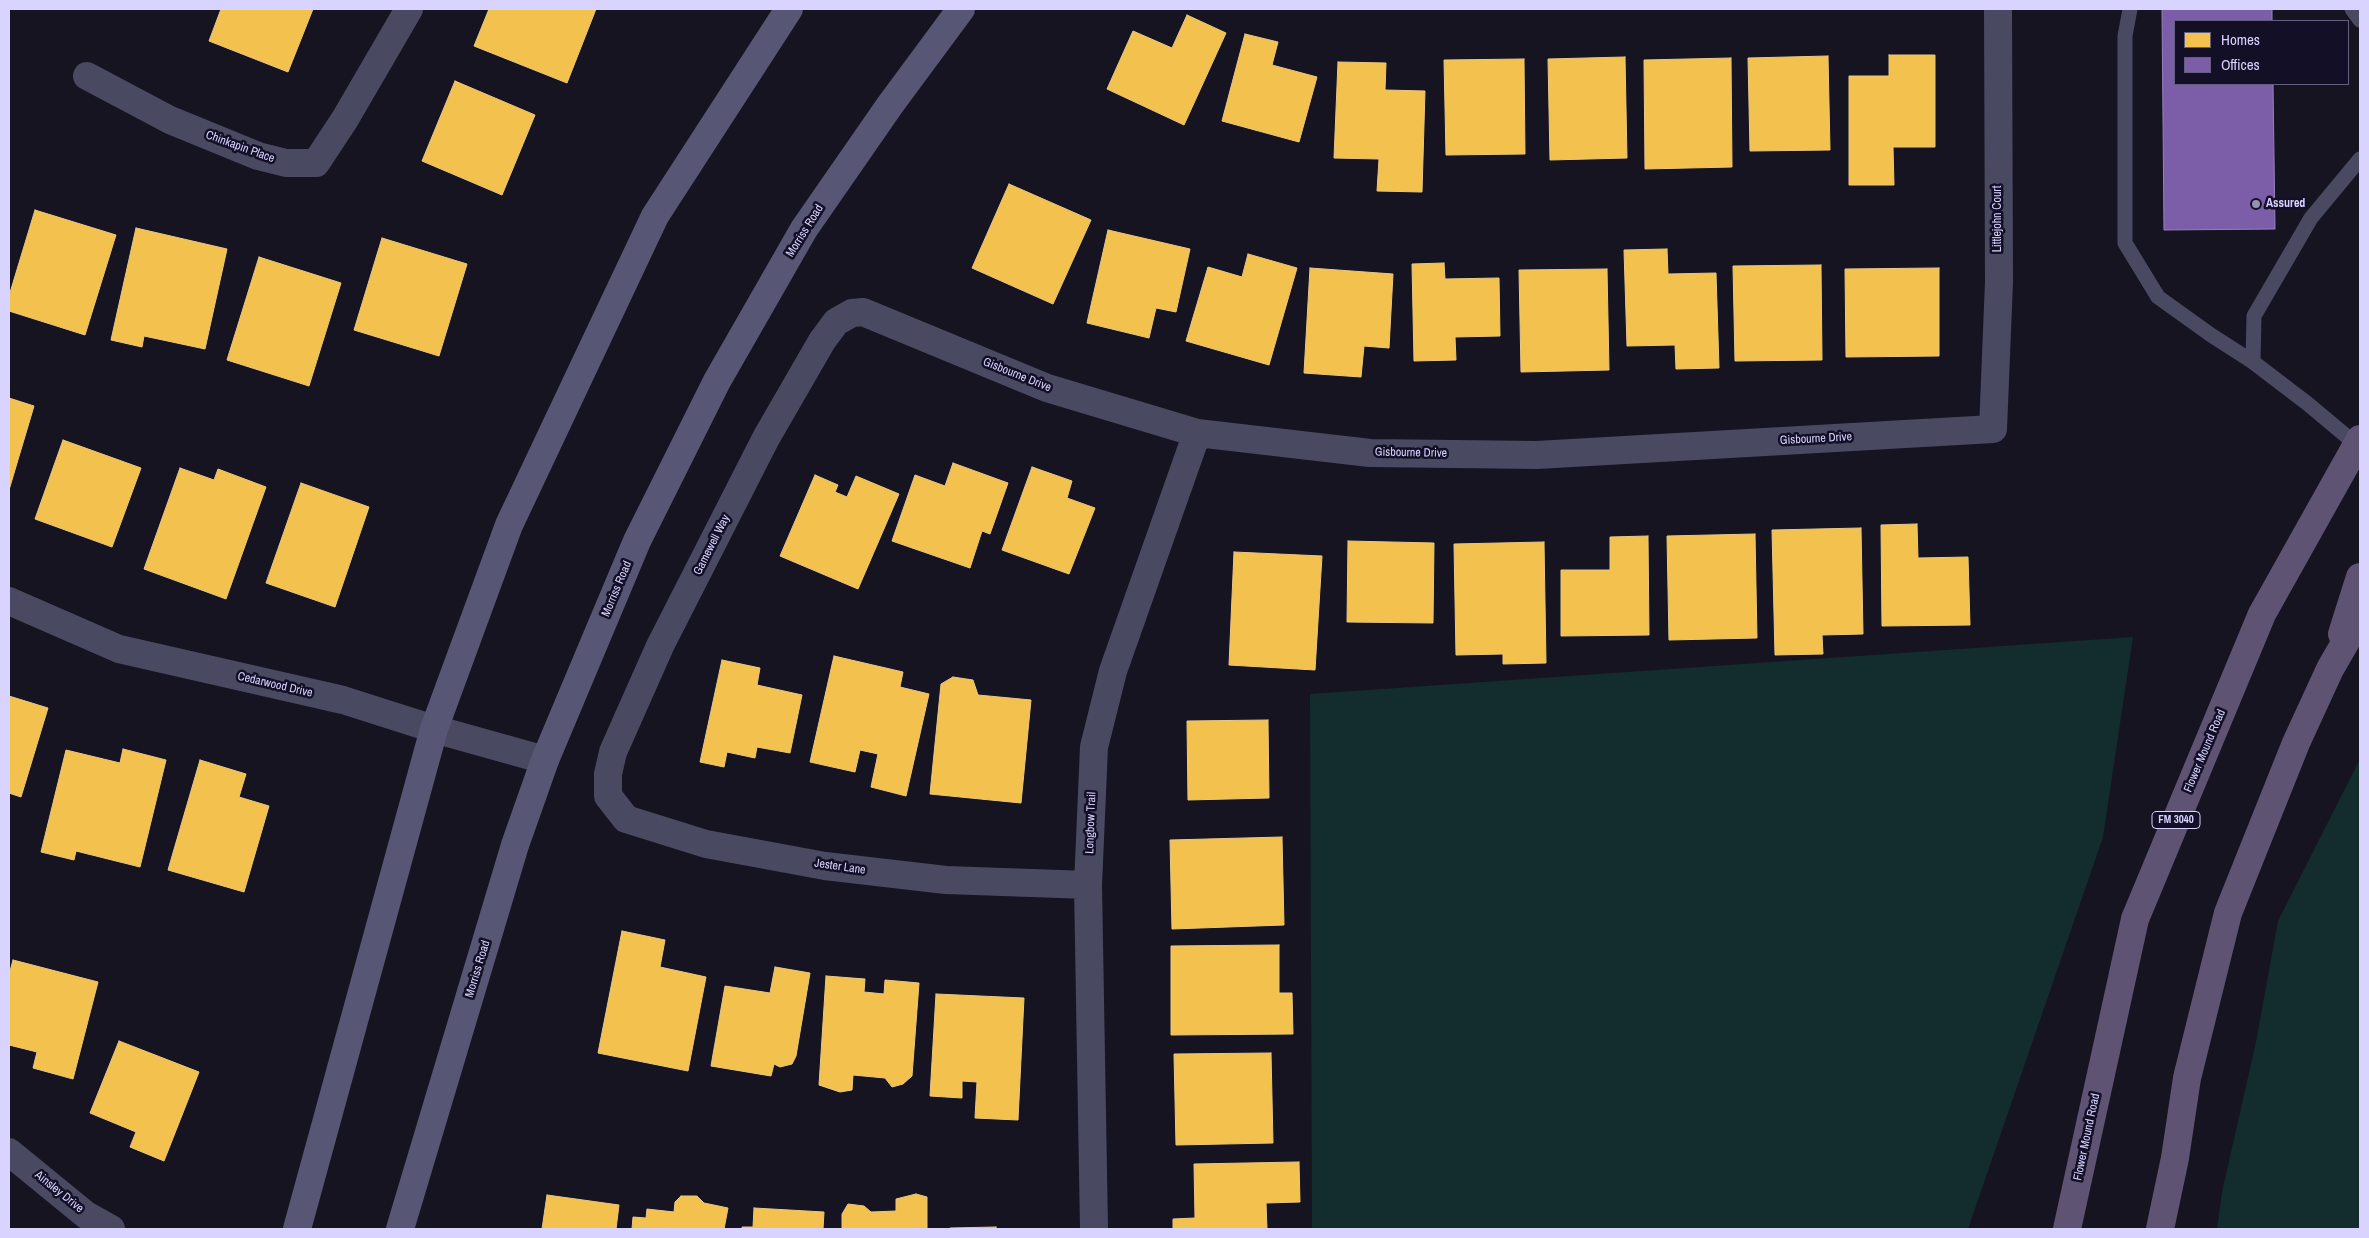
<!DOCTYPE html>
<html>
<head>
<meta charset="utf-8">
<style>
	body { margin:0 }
	#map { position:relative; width:2369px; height:1238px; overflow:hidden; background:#161421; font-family:"Archivo Narrow",sans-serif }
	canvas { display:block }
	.frame { position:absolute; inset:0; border:10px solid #d9d4ff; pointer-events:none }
	.legend { position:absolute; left:2174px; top:20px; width:175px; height:65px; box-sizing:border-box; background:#130f26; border:1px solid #625e7d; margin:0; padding:6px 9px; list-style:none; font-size:15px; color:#d9d4ff }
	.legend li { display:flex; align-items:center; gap:10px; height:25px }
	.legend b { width:25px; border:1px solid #625e7d }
</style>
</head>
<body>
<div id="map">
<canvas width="2369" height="1238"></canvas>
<div class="frame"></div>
<ul class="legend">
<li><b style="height:14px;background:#f2c14e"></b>Homes</li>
<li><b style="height:14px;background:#7b5ea7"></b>Offices</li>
</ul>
</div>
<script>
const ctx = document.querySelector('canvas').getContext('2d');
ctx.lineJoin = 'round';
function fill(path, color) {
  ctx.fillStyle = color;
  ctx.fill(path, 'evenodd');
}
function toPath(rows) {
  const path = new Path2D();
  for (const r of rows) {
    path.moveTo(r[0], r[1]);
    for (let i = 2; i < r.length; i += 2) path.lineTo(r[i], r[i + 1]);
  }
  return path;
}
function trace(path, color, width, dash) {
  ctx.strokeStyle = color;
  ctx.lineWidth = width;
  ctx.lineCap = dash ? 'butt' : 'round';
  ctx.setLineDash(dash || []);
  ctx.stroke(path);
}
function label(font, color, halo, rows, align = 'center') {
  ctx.font = font + ' "Archivo Narrow",sans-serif';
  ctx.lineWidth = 5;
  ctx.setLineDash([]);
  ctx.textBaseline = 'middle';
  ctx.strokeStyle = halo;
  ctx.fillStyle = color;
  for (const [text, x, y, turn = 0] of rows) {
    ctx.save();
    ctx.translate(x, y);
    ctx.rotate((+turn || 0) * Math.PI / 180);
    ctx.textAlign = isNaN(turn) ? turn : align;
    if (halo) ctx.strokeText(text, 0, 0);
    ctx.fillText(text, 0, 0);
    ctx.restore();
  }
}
fill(toPath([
	[2133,637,2103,837,1968,1229,1312,1229,1310,694],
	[2360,759,2360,1229,2217,1229,2222,1192,2256,1042,2278,921]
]), '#132c2d');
const homes = toPath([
	[221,9,313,9,288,72,209,41,221,9],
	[489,9,596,9,567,83,474,46,489,9],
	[1187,15,1226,33,1184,125,1107,89,1133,31,1172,48,1187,15],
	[1245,34,1278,42,1272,65,1317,77,1299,142,1222,121,1245,34],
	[1889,55,1935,55,1935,147,1893,147,1894,185,1849,185,1849,76,1889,76,1889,55],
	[1828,56,1830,150,1750,151,1748,58,1828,56],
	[1625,57,1627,158,1550,160,1548,59,1625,57],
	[1731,58,1732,167,1645,169,1644,60,1731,58],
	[1524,59,1525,154,1446,155,1444,60,1524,59],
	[1338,62,1386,63,1385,90,1425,91,1422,192,1377,191,1379,159,1334,158,1338,62],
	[455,81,535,115,502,195,422,161,455,81],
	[1009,184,1091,220,1053,304,972,268,1009,184],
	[35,210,116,235,85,335,9,311,9,296,35,210],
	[136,228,227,249,205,349,144,336,142,347,111,340,136,228],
	[1108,230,1190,249,1176,312,1156,308,1149,338,1087,323,1108,230],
	[382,238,467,264,439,356,354,330,382,238],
	[1667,249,1668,274,1716,273,1719,368,1676,369,1675,345,1627,346,1624,250,1667,249],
	[1248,254,1297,268,1269,365,1186,341,1208,267,1242,277,1248,254],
	[259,257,341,283,309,386,227,360,259,257],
	[1444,263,1445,279,1499,278,1500,336,1455,337,1456,360,1414,361,1412,264,1444,263],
	[1821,265,1822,360,1735,361,1733,266,1821,265],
	[1310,268,1393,274,1389,348,1364,346,1361,377,1304,373,1310,268],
	[1939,268,1939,356,1846,357,1845,269,1939,268],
	[1607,269,1609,370,1521,372,1519,270,1607,269],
	[9,398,34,406,9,490,9,398],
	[63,440,141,468,112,547,35,519,63,440],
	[953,463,1008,483,990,534,982,531,970,568,892,541,915,475,945,486,953,463],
	[1032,467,1072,481,1067,498,1095,508,1069,574,1002,550,1032,467],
	[180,468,214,480,218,469,266,487,226,599,144,569,180,468],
	[815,475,838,485,835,492,847,497,856,476,899,494,858,589,780,556,815,475],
	[301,483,369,507,335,607,266,583,301,483],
	[1917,524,1918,558,1968,557,1970,625,1882,626,1881,525,1917,524],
	[1861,528,1863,634,1822,635,1823,654,1775,655,1772,530,1861,528],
	[1755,534,1757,638,1669,640,1667,536,1755,534],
	[1648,536,1649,635,1561,636,1561,570,1610,570,1610,537,1648,536],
	[1348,541,1434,543,1433,623,1347,622,1348,541],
	[1544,542,1546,663,1503,664,1503,654,1456,655,1454,544,1544,542],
	[1234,552,1322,556,1315,670,1229,665,1234,552],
	[834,656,903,672,900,687,929,694,906,796,871,787,878,754,860,750,855,772,810,762,834,656],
	[722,660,760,668,757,685,802,695,790,753,757,747,755,758,727,752,724,767,700,762,722,660],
	[953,677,973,680,978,695,1031,700,1021,803,930,794,941,684,953,677],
	[9,696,48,708,21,797,9,793,9,696],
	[1268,720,1269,798,1188,800,1187,721,1268,720],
	[123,749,166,760,140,867,76,851,74,860,41,852,66,750,120,763,123,749],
	[200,760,246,774,239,797,269,806,244,892,168,870,200,760],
	[1282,837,1284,925,1172,929,1170,840,1282,837],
	[622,931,665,940,660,967,706,977,688,1071,598,1053,622,931],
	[1279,945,1279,993,1292,993,1293,1034,1171,1035,1171,946,1279,945],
	[13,960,98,982,73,1079,33,1068,37,1052,9,1045,9,975,13,960],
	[775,967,810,973,796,1056,792,1064,780,1067,774,1064,771,1076,711,1066,725,986,770,993,775,967],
	[826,976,865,979,864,992,884,994,885,980,919,983,912,1076,903,1084,892,1087,885,1078,853,1075,852,1090,840,1092,819,1085,826,976],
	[936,994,1024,998,1018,1120,975,1118,977,1082,962,1081,962,1098,930,1096,936,994],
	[119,1041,199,1072,164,1161,130,1147,136,1132,90,1113,119,1041],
	[1271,1053,1273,1143,1176,1145,1174,1054,1271,1053],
	[1299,1162,1300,1202,1266,1203,1267,1229,1173,1229,1173,1219,1195,1218,1194,1164,1299,1162],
	[916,1194,927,1197,927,1229,842,1229,842,1214,848,1204,864,1206,871,1212,896,1211,896,1199,916,1194],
	[547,1195,619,1205,616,1229,542,1229,547,1195],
	[681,1196,697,1196,704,1203,728,1208,724,1229,632,1229,633,1217,646,1218,647,1209,674,1212,675,1202,681,1196],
	[754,1208,824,1212,823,1229,742,1229,742,1227,753,1227,754,1208],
	[996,1227,996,1229,950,1229,950,1228,996,1227]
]);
fill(homes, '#f2c14e');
trace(homes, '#eac783', 1);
const offices = toPath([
	[2162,9,2272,9,2272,21,2175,21,2175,84,2273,84,2275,229,2164,230,2162,9]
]);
fill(offices, '#7b5ea7');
trace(offices, '#9781c1', 1);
trace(toPath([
	[2130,9,2125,36,2125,243,2158,297,2211,335,2253,362],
	[2352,9,2360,20],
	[2357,445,2308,404,2253,362,2254,316,2311,218,2360,159]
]), '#4a4962', 15);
trace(toPath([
	[87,76,170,120,258,156,286,163,316,163,345,119,409,9],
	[9,601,119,649,343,700,434,729,545,760],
	[1088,885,946,880,825,866,706,844,626,819,608,796,608,774,613,752,660,646,766,438,822,341,836,322,852,313,863,312,1047,388,1197,433,1370,453,1537,455,1993,429,1999,282,1998,9],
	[9,1152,86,1215,111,1229],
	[1094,1229,1088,885,1094,747,1113,671,1197,433]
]), '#4a4962', 28);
trace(toPath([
	[297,1229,434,729,509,525,655,216,789,9],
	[400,1229,515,845,545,760,637,541,717,381,804,229,890,105,961,9]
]), '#575674', 28);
trace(toPath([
	[2342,634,2360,577],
	[2067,1229,2135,919,2262,614,2360,439],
	[2160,1229,2175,1158,2187,1078,2228,913,2296,743,2330,669,2360,617]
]), '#5e5373', 28);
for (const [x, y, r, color] of [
	[2256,204,5,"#9591b1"]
]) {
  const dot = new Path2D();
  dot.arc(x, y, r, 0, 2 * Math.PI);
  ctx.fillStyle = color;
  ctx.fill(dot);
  trace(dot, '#130f26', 2);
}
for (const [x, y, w] of [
	[2176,820,48]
]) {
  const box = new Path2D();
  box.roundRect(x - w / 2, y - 8.5, w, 17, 4);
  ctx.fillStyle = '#130f26';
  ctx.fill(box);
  trace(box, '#d9d4ff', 1);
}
label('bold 11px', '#d9d4ff', null, [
	["FM 3040",2176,820]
]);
label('12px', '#d9d4ff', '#130f26', [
	["Chinkapin Place",240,147,20],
	["Littlejohn Court",1998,219,-90],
	["Morriss Road",805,231,-58],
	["Gisbourne Drive",1017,375,22],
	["Gisbourne Drive",1816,439,-3],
	["Gisbourne Drive",1411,453,1],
	["Gamewell Way",712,545,-63],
	["Morriss Road",617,589,-67],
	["Cedarwood Drive",275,685,13],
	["Flower Mound Road",2205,751,-67],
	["Longbow Trail",1091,823,-88],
	["Jester Lane",840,867,8],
	["Morriss Road",478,969,-73],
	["Flower Mound Road",2087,1137,-78],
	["Ainsley Drive",59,1192,39]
]);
label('bold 12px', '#d9d4ff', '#130f26', [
	["Assured",2266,204]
], 'left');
</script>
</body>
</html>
